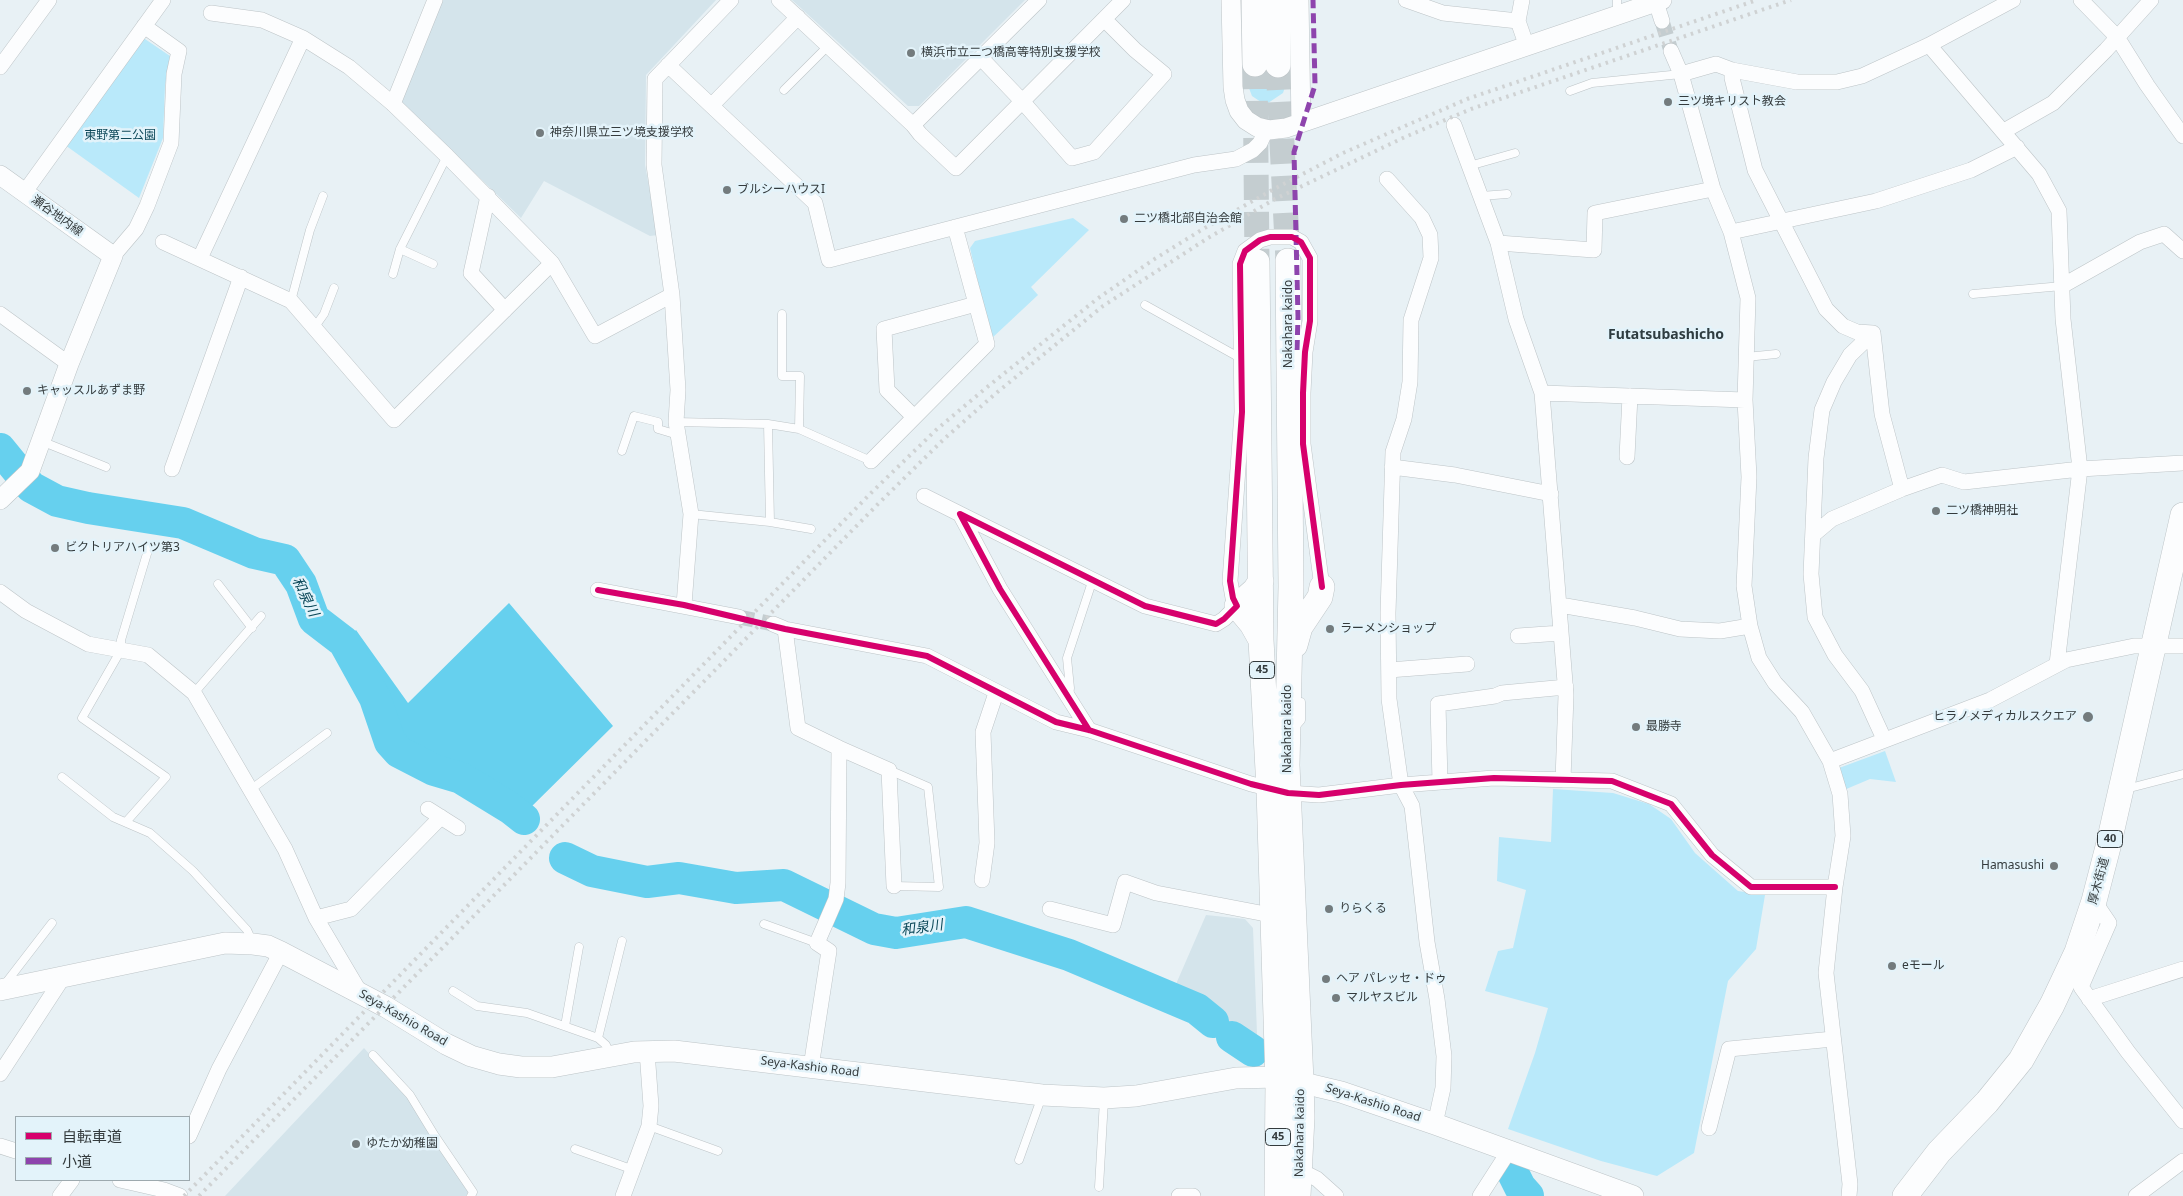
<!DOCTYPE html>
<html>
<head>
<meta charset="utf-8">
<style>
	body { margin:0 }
	#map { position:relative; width:2183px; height:1196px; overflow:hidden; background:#e8f1f5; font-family:"Noto Sans","Noto Sans JP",sans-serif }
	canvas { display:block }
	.legend { position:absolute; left:15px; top:1116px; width:175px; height:65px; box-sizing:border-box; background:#e3f3fa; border:1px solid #9da9ae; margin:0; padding:6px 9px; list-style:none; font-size:15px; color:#343b3d }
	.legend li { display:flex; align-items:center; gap:10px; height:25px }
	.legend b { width:25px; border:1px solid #9da9ae }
</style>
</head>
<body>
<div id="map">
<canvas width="2183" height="1196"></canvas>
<ul class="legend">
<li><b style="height:6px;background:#d6006c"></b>自転車道</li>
<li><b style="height:6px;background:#8e44ad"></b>小道</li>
</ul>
</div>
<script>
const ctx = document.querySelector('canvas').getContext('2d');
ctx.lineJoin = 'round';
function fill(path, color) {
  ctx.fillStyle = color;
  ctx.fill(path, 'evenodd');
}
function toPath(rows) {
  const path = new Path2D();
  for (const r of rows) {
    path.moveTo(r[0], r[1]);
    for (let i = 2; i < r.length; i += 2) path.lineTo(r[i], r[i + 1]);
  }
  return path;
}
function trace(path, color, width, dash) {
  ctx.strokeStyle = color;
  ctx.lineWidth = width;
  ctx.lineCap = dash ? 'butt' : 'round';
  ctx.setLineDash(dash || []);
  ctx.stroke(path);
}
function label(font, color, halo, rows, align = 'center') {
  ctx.font = font + ' "Noto Sans","Noto Sans JP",sans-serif';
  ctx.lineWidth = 5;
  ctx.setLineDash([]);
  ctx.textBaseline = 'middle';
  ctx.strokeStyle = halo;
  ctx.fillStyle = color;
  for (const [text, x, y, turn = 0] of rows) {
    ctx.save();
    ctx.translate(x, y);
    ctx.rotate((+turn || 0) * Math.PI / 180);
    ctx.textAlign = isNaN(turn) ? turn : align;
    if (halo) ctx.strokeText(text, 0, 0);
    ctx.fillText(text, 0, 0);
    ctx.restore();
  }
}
fill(toPath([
	[441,0,716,0,646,75,645,165,658,235,650,236,544,181,521,218,401,101],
	[792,0,1025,0,919,106,908,106],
	[1206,915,1245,919,1253,928,1258,1060,1209,1025,1218,1018,1197,1002,1173,991],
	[364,1048,407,1096,468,1192,466,1196,225,1196]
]), '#d4e4eb');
fill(toPath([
	[142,37,170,56,165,85,163,138,139,198,65,145],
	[1250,68,1286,69,1286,84,1283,93,1268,103,1261,102,1252,96,1247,83,1247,70],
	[1073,218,1089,230,1031,287,1038,295,991,339,970,248,975,241],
	[1885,751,1896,782,1870,779,1844,790,1839,768],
	[1553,789,1613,793,1649,804,1671,819,1695,853,1738,891,1765,895,1756,949,1728,981,1694,1153,1657,1176,1601,1161,1508,1129,1535,1053,1548,1008,1485,991,1498,951,1513,948,1526,890,1497,881,1499,837,1551,842]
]), '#b9e9fa');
fill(toPath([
	[509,603,613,726,525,813,415,757,393,741,382,719,375,698,344,642,356,630,408,703]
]), '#66d0ee');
trace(toPath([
	[0,449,31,487,57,501,88,508,183,523,254,553,285,560,301,584,314,619,344,642,375,698,390,742,399,752,434,770,461,778,510,808,524,819],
	[565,858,592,871,647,882,679,878,736,888,784,885,874,929,896,933,966,922,1069,955,1197,1009,1213,1022],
	[1232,1037,1253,1051],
	[1511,1169,1520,1187,1528,1196]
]), '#66d0ee', 32);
trace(toPath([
	[1662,21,1671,51],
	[739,617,773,624]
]), '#c4cdd0', 15, [15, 8]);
trace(toPath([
	[1255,64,1257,262],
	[1278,65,1288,261]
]), '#c4cdd0', 25, [25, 12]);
const service = toPath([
	[1617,15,1617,0],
	[784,90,828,46],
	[1570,91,1592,83,1681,74],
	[1469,166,1515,153],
	[1481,196,1507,194],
	[400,249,433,264],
	[393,274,400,249,447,156],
	[1973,294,2062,286],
	[291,301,310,230,323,196],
	[1145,305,1242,359],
	[782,314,782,376,800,376,799,429],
	[314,328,324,314,334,288],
	[1746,357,1776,354],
	[676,422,768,424,770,522,691,514],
	[768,424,799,429,871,461],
	[41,441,106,467],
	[622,451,634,416,658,422,658,429,678,435],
	[770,522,811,529],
	[218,584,252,628],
	[194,693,261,616],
	[1069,696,1070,688,1067,658,1092,582],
	[1294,728,1301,720,1301,702],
	[889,770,928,787,939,887,894,886],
	[62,777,113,817,150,833,193,871,247,930,253,943],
	[2126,789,2183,774],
	[250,790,327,733],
	[126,822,166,777,82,718,121,650,121,640,149,547],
	[764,924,817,943],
	[5,984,52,923],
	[453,991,477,1006,527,1013,598,1038,606,1045,610,1054],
	[565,1026,579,947],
	[598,1038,622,941],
	[373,1055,410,1095,435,1136,473,1192,471,1196],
	[649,1126,718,1151],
	[575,1149,634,1170],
	[1019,1160,1042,1096],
	[1099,1187,1104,1100]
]);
const minor = toPath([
	[779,0,913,125,1039,0],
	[1406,0,1443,13,1518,21],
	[1522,0,1518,21,1527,47],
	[2081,0,2117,37,2147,85,2183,136],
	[1656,2,1662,21],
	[211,13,262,20,303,38,349,67,393,104,447,156,552,263,595,336,672,295],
	[1929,45,2039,174,2059,211,2063,319,2080,469,2057,664],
	[1671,51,1681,74,1713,189,1731,232,1748,298,1745,400,1749,477,1744,586,1750,626,1759,658,1775,683,1802,712,1830,761,1840,794,1843,836,1835,887,1826,973,1850,1184,1849,1196],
	[981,58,1022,101,1072,158,1094,152,1164,74,1135,50,1104,19],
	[668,65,815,203,829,260,1194,165,1236,159,1253,150,1260,143,1266,130],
	[0,67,49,0],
	[1732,70,1732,78,1755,170,1826,309,1843,326,1857,332,1873,333,1850,355,1834,382,1822,410,1816,458,1811,574,1815,617,1835,655,1862,691,1884,739],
	[1681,74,1716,64,1732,70,1797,82,1837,82,1862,76,1929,45,2013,0],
	[393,104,435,0],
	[712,105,798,17],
	[913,125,920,134,956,168,1123,0],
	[1454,125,1498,243,1516,319,1542,393,1566,695,1563,780],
	[2004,131,2053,103,2106,50,2151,0],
	[1387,179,1422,218,1430,235,1431,258,1411,320,1410,382,1404,419,1393,452,1388,613,1389,699,1401,785,1412,806,1427,942,1437,999,1444,1056,1443,1088,1435,1124],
	[24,193,163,0],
	[488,196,471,273,505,310],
	[1731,232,1876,201,1971,170,2017,147],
	[163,242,291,301,394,420,552,263],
	[1498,243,1594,250,1595,213,1713,189],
	[113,256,136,229,147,206,171,143,174,74,179,51,144,26],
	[200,258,303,38],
	[2062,286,2140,242,2164,234,2183,251],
	[0,314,69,364],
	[1873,333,1882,414,1902,489],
	[1542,393,1745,400],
	[914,417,887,390,884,329,976,304],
	[1627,457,1630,396],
	[871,461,987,344,955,227],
	[1392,467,1455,475,1551,494],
	[172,469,241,277],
	[924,496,960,514],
	[1813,535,1832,519,1902,489,1942,475,1964,482,2080,469,2183,463],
	[598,590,739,617],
	[0,592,26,611,88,644,148,655,194,693,285,849,316,918,361,994],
	[684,605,691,514,676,422,678,390,672,295,654,165,655,79,731,0],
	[1560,605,1635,618,1680,629,1720,631,1750,626],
	[773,624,785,629,927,656,1056,722,1089,730,1251,784,1288,793,1319,795,1401,785,1494,778,1612,781,1671,804,1712,855,1751,887,1835,887],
	[785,629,798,728,839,748],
	[1518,636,1561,633],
	[1389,670,1467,664],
	[1089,730,1000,589,960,514,1145,606,1216,624,1224,619,1237,606,1233,598,1230,581,1242,412,1240,264,1245,251,1260,240,1270,237,1292,237,1301,242,1310,258,1310,321,1305,352,1303,393,1303,444,1322,587],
	[1830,761,1990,700,2066,660,2134,646,2183,646],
	[1440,782,1438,704,1495,696,1502,693,1566,687],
	[428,809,458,828],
	[982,880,987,843,983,732,996,693],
	[2094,901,2109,923,2081,987,2128,1052,2183,1121],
	[1050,909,1113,925,1125,882,1156,893,1271,915],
	[316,918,351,909,441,817],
	[2089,999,2183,969],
	[811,1067,829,951,817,943,836,899,838,883,839,748,889,770,894,886],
	[0,1074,64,976],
	[1709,1128,1729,1049,1833,1039],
	[189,1136,219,1069,281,952],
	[0,1146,16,1151],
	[1299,1170,1317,1179,1336,1196],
	[120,1180,164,1190,180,1196],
	[60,1196,72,1180],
	[623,1196,649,1126,651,1106,647,1051],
	[1179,1196,1193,1196],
	[1480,1196,1509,1151],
	[2136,1196,2183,1161]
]);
const tertiary = toPath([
	[1231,0,1233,87,1235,100,1239,111,1246,120,1257,127,1269,130,1286,128,1662,0],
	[1299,0,1301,123],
	[0,175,113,256,69,364,30,471,0,500]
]);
const secondary = toPath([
	[0,990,225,943,253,944,268,946,281,952,386,1007,446,1044,471,1056,499,1064,521,1067,552,1067,634,1052,674,1051,1042,1095,1104,1098,1136,1096,1236,1078,1278,1077,1341,1092,1435,1124,1633,1196]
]);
const primary = toPath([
	[1254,0,1255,64],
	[1278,0,1278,65],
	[1288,261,1291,587,1287,765,1301,1081,1302,1117,1298,1196],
	[1257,262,1261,640,1269,789,1278,1082,1277,1196],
	[1261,640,1252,624,1237,606,1255,590,1261,581],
	[1295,645,1300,627,1320,597,1322,587],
	[1905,1196,1939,1152,1987,1102,2021,1060,2052,1005,2077,952,2094,901,2108,847,2183,515]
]);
trace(service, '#bdc4c7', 9);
trace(minor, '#bdc4c7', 16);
trace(tertiary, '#bdc4c7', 20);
trace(secondary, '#bdc4c7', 22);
trace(primary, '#bdc4c7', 26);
trace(service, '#fcfdfe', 8);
trace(minor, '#fcfdfe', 15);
trace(tertiary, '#fcfdfe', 19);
trace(secondary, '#fcfdfe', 21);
trace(primary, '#fcfdfe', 25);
trace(toPath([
	[184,1196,871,493,936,430,986,388,1097,299,1153,260,1203,229,1274,189,1343,153,1467,99,1757,0],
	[199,1196,879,503,944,439,995,394,1103,306,1208,238,1275,199,1405,137,1471,109,1791,0]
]), '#cfd2d3', 4, [2.5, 5]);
trace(toPath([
	[1297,350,1298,317,1294,152,1315,85,1313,0]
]), '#8e44ad', 5, [10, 5]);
trace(toPath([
	[598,590,684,605,785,629,927,656,1056,722,1089,730,1251,784,1288,793,1319,795,1401,785,1494,778,1612,781,1671,804,1712,855,1751,887,1835,887],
	[1089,730,1000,589,960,514,1145,606,1216,624,1224,619,1237,606,1233,598,1230,581,1242,412,1240,264,1245,251,1260,240,1270,237,1292,237,1301,242,1310,258,1310,321,1305,352,1303,393,1303,444,1322,587]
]), '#d6006c', 6);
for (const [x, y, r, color] of [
	[911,53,5,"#737b7d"],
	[1668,102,5,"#737b7d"],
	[540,133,5,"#737b7d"],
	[727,190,5,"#737b7d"],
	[1124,219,5,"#737b7d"],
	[27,391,5,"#737b7d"],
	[1936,511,5,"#737b7d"],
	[55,548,5,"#737b7d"],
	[1330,629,5,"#737b7d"],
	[2088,717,6,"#737b7d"],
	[1636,727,5,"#737b7d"],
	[2054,866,5,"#737b7d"],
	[1329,909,5,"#737b7d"],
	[1892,966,5,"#737b7d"],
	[1326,979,5,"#737b7d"],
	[1336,998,5,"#737b7d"],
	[356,1144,5,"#737b7d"]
]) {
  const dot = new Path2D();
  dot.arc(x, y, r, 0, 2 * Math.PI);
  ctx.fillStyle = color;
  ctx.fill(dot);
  trace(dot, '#e3f3fa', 2);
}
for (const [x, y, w] of [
	[1262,670,25],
	[2110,839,25],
	[1278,1137,25]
]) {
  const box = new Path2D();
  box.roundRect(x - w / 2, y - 8.5, w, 17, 4);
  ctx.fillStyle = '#e3f3fa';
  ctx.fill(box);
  trace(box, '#343b3d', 1);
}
label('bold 11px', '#343b3d', null, [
	["45",1262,670],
	["40",2110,839],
	["45",1278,1137]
]);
label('12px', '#343b3d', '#e3f3fa', [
	["横浜市立二つ橋高等特別支援学校",921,53],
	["三ツ境キリスト教会",1678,102],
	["神奈川県立三ツ境支援学校",550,133],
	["ブルシーハウスI",737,190],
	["二ツ橋北部自治会館",1134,219],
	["キャッスルあずま野",37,391],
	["二ツ橋神明社",1946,511],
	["ビクトリアハイツ第3",65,548],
	["ラーメンショップ",1340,629],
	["ヒラノメディカルスクエア",2077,717,"right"],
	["最勝寺",1646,727],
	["Hamasushi",2044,866,"right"],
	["りらくる",1339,909],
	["eモール",1902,966],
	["ヘア パレッセ・ドゥ",1336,979],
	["マルヤスビル",1346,998],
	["ゆたか幼稚園",366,1144]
], 'left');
label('12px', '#0e495a', '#e3f3fa', [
	["東野第二公園",120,136]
]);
label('12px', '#343b3d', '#e3f3fa', [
	["瀬谷地内線",57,216,36],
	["Nakahara kaido",1289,324,-90],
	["Nakahara kaido",1288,729,-90],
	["厚木街道",2099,881,-75],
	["Seya-Kashio Road",403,1018,30],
	["Seya-Kashio Road",810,1067,7],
	["Seya-Kashio Road",1373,1103,18],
	["Nakahara kaido",1300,1133,-89]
]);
label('bold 14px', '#2f3d41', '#e3f3fa', [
	["Futatsubashicho",1666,335]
]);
label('italic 14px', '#0b4859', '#e3f3fa', [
	["和泉川",305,597,64],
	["和泉川",922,928,-8]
]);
</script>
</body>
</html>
